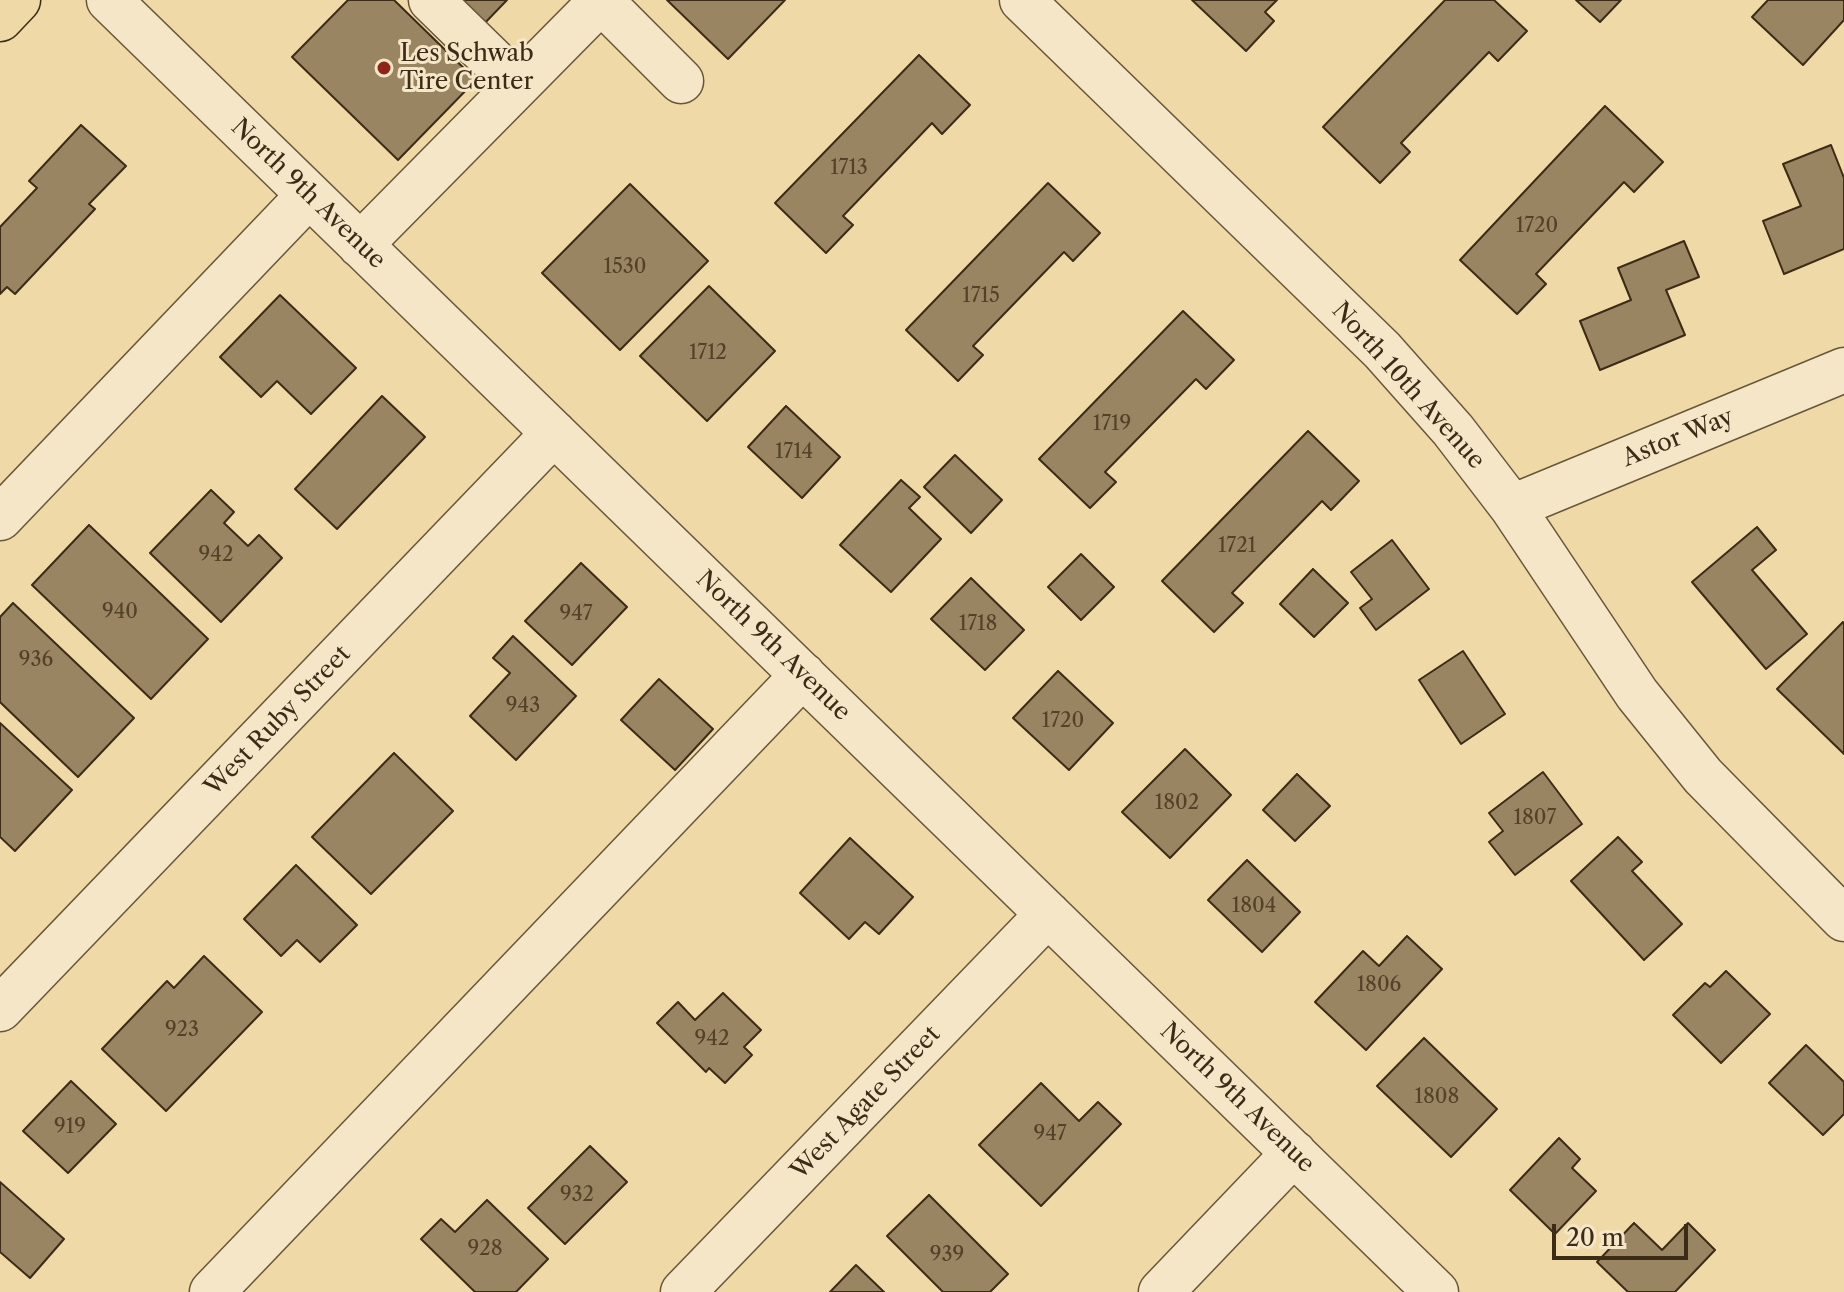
<!DOCTYPE html>
<html>
<head>
<meta charset="utf-8">
<style>
	body { margin:0 }
	#map { position:relative; width:1844px; height:1292px; overflow:hidden; background:#eed9a7; font-family:"Libre Caslon Text",serif }
	canvas { display:block }
	.scale { position:absolute; left:1552px; top:1224px; width:136px; height:36px; box-sizing:border-box; border:4px solid #3c2b16; border-top:0; padding-left:10px; font-size:24px; line-height:28px; white-space:nowrap; color:#3c2b16; -webkit-text-stroke:6px #f4e6c6; paint-order:stroke }
</style>
</head>
<body>
<div id="map">
<canvas width="1844" height="1292"></canvas>
<div class="scale">20 m</div>
</div>
<script>
const ctx = document.querySelector('canvas').getContext('2d');
ctx.lineJoin = 'round';
function fill(path, color) {
  ctx.fillStyle = color;
  ctx.fill(path, 'evenodd');
}
function toPath(rows) {
  const path = new Path2D();
  for (const r of rows) {
    path.moveTo(r[0], r[1]);
    for (let i = 2; i < r.length; i += 2) path.lineTo(r[i], r[i + 1]);
  }
  return path;
}
function trace(path, color, width, dash) {
  ctx.strokeStyle = color;
  ctx.lineWidth = width;
  ctx.lineCap = dash ? 'butt' : 'round';
  ctx.setLineDash(dash || []);
  ctx.stroke(path);
}
function label(font, color, halo, rows, align = 'center') {
  ctx.font = font + ' "Libre Caslon Text",serif';
  ctx.lineWidth = 6;
  ctx.setLineDash([]);
  ctx.textBaseline = 'middle';
  ctx.strokeStyle = halo;
  ctx.fillStyle = color;
  for (const [text, x, y, turn = 0] of rows) {
    ctx.save();
    ctx.translate(x, y);
    ctx.rotate((+turn || 0) * Math.PI / 180);
    ctx.textAlign = isNaN(turn) ? turn : align;
    if (halo) ctx.strokeText(text, 0, 0);
    ctx.fillText(text, 0, 0);
    ctx.restore();
  }
}
const building = toPath([
	[348,0,394,0,476,80,398,160,292,57,348,0],
	[452,0,507,0,481,27,452,0],
	[667,0,785,0,728,59,667,0],
	[1192,0,1277,0,1265,12,1274,21,1246,51,1192,0],
	[1445,0,1494,0,1527,31,1498,61,1489,52,1401,143,1410,152,1380,183,1323,127,1445,0],
	[1576,0,1621,0,1600,22,1576,0],
	[1768,0,1844,0,1844,20,1803,65,1752,17,1768,0],
	[919,55,970,105,942,134,932,123,843,216,853,225,826,253,775,203,919,55],
	[1605,106,1663,162,1634,192,1624,182,1536,274,1546,284,1517,314,1460,260,1605,106],
	[81,125,126,166,89,204,95,209,15,294,7,287,0,294,0,227,37,188,29,181,81,125],
	[1831,145,1844,178,1844,249,1784,274,1763,221,1801,206,1783,164,1831,145],
	[1048,183,1100,233,1073,261,1064,252,973,346,983,355,958,381,906,330,1048,183],
	[630,184,708,261,620,350,542,273,630,184],
	[1684,241,1699,277,1666,290,1685,335,1600,370,1580,321,1631,300,1618,268,1684,241],
	[709,286,775,351,707,421,640,356,709,286],
	[280,295,356,368,311,414,277,381,261,397,220,357,280,295],
	[1183,311,1234,360,1206,389,1196,379,1105,472,1116,482,1090,508,1039,459,1183,311],
	[382,396,425,437,337,529,295,489,382,396],
	[786,406,840,457,802,498,748,447,786,406],
	[1308,431,1359,481,1331,510,1322,501,1232,593,1243,603,1214,632,1162,581,1308,431],
	[955,455,1002,500,971,533,924,487,955,455],
	[901,480,920,497,909,508,941,539,891,592,840,545,901,480],
	[211,490,234,512,224,523,248,546,259,535,282,558,221,622,150,553,211,490],
	[89,525,208,639,151,699,32,585,89,525],
	[1757,527,1776,550,1752,570,1807,634,1766,669,1692,582,1757,527],
	[1392,540,1429,589,1376,630,1360,608,1372,599,1351,572,1392,540],
	[1081,554,1114,587,1081,620,1048,587,1081,554],
	[581,563,627,607,572,665,525,621,581,563],
	[1313,569,1348,603,1314,637,1280,604,1313,569],
	[971,578,1024,630,985,670,931,619,971,578],
	[13,603,134,718,78,777,0,702,0,617,13,603],
	[1843,622,1844,624,1844,754,1777,689,1843,622],
	[513,636,576,696,516,760,470,716,510,673,493,658,513,636],
	[1463,651,1505,714,1461,744,1419,680,1463,651],
	[1058,671,1113,723,1069,770,1013,718,1058,671],
	[659,679,713,729,675,770,621,720,659,679],
	[0,723,72,790,15,851,0,837,0,723],
	[1185,749,1231,795,1170,858,1122,812,1185,749],
	[394,753,453,811,371,894,312,837,394,753],
	[1543,772,1582,824,1515,875,1489,842,1503,831,1489,813,1543,772],
	[1297,774,1330,806,1295,841,1263,810,1297,774],
	[1618,837,1642,862,1632,871,1682,924,1644,960,1571,881,1618,837],
	[850,838,913,897,879,934,865,922,849,939,800,893,850,838],
	[1247,860,1300,912,1262,952,1208,900,1247,860],
	[296,865,357,925,320,962,297,940,281,956,244,919,296,865],
	[1407,936,1442,969,1366,1050,1315,1002,1363,951,1379,966,1407,936],
	[204,956,262,1012,166,1111,102,1049,167,981,174,988,204,956],
	[1726,971,1770,1014,1721,1063,1673,1015,1705,983,1710,987,1726,971],
	[723,993,761,1030,744,1047,752,1055,725,1083,709,1068,706,1072,657,1023,678,1002,695,1020,723,993],
	[1424,1038,1497,1109,1451,1157,1377,1086,1424,1038],
	[1806,1045,1844,1082,1844,1114,1823,1135,1769,1083,1806,1045],
	[71,1081,116,1124,68,1173,23,1131,71,1081],
	[1041,1083,1079,1121,1098,1102,1121,1124,1041,1206,979,1145,1041,1083],
	[1559,1138,1580,1159,1572,1168,1596,1191,1555,1234,1510,1190,1559,1138],
	[590,1146,627,1182,565,1244,528,1208,590,1146],
	[0,1182,64,1239,30,1278,0,1252,0,1182],
	[929,1195,1008,1274,990,1292,943,1292,887,1236,929,1195],
	[487,1200,548,1259,516,1292,475,1292,421,1239,441,1219,455,1232,487,1200],
	[1634,1223,1662,1250,1688,1223,1715,1250,1675,1292,1628,1292,1597,1262,1634,1223],
	[856,1265,884,1292,830,1292,856,1265]
]);
fill(building, '#998561');
trace(building, '#3c2b16', 2);
const minor = toPath([
	[109,0,1436,1292],
	[431,0,518,85],
	[1022,0,1382,350,1453,430,1512,507,1637,694,1703,776,1844,919],
	[360,245,601,1,681,81],
	[1512,507,1844,370],
	[0,518,309,195],
	[0,1009,554,433],
	[212,1292,803,675],
	[683,1292,1048,914],
	[1161,1292,1294,1153]
]);
const major = toPath([
	[0,19,18,0]
]);
trace(minor, '#68563a', 47);
trace(major, '#3c2b16', 47);
trace(minor, '#f4e6c6', 44);
trace(major, '#eed9a7', 44);
for (const [x, y, r, color] of [
	[384,68,8,"#8f2418"]
]) {
  const dot = new Path2D();
  dot.arc(x, y, r, 0, 2 * Math.PI);
  ctx.fillStyle = color;
  ctx.fill(dot);
  trace(dot, '#f4e6c6', 3);
}
label('20px', '#534229', null, [
	["1713",849,168],
	["1720",1537,226],
	["1530",625,267],
	["1715",981,296],
	["1712",708,353],
	["1719",1112,424],
	["1714",794,452],
	["1721",1237,546],
	["942",216,555],
	["940",120,612],
	["947",576,614],
	["1718",978,624],
	["936",36,660],
	["943",523,706],
	["1720",1063,721],
	["1802",1177,803],
	["1807",1535,818],
	["1804",1254,906],
	["1806",1379,985],
	["923",182,1030],
	["942",712,1039],
	["1808",1437,1097],
	["919",70,1127],
	["947",1050,1134],
	["932",577,1195],
	["928",485,1249],
	["939",947,1255]
]);
label('24px', '#3c2b16', '#f4e6c6', [
	["Les Schwab",400,54],
	["Tire Center",400,82]
], 'left');
label('24px', '#3c2b16', '#f4e6c6', [
	["North 9th Avenue",308,194,44],
	["North 10th Avenue",1408,386,48],
	["Astor Way",1678,438,-22],
	["North 9th Avenue",773,646,44],
	["West Ruby Street",278,721,-46],
	["North 9th Avenue",1237,1098,44],
	["West Agate Street",866,1103,-46]
]);
</script>
</body>
</html>
